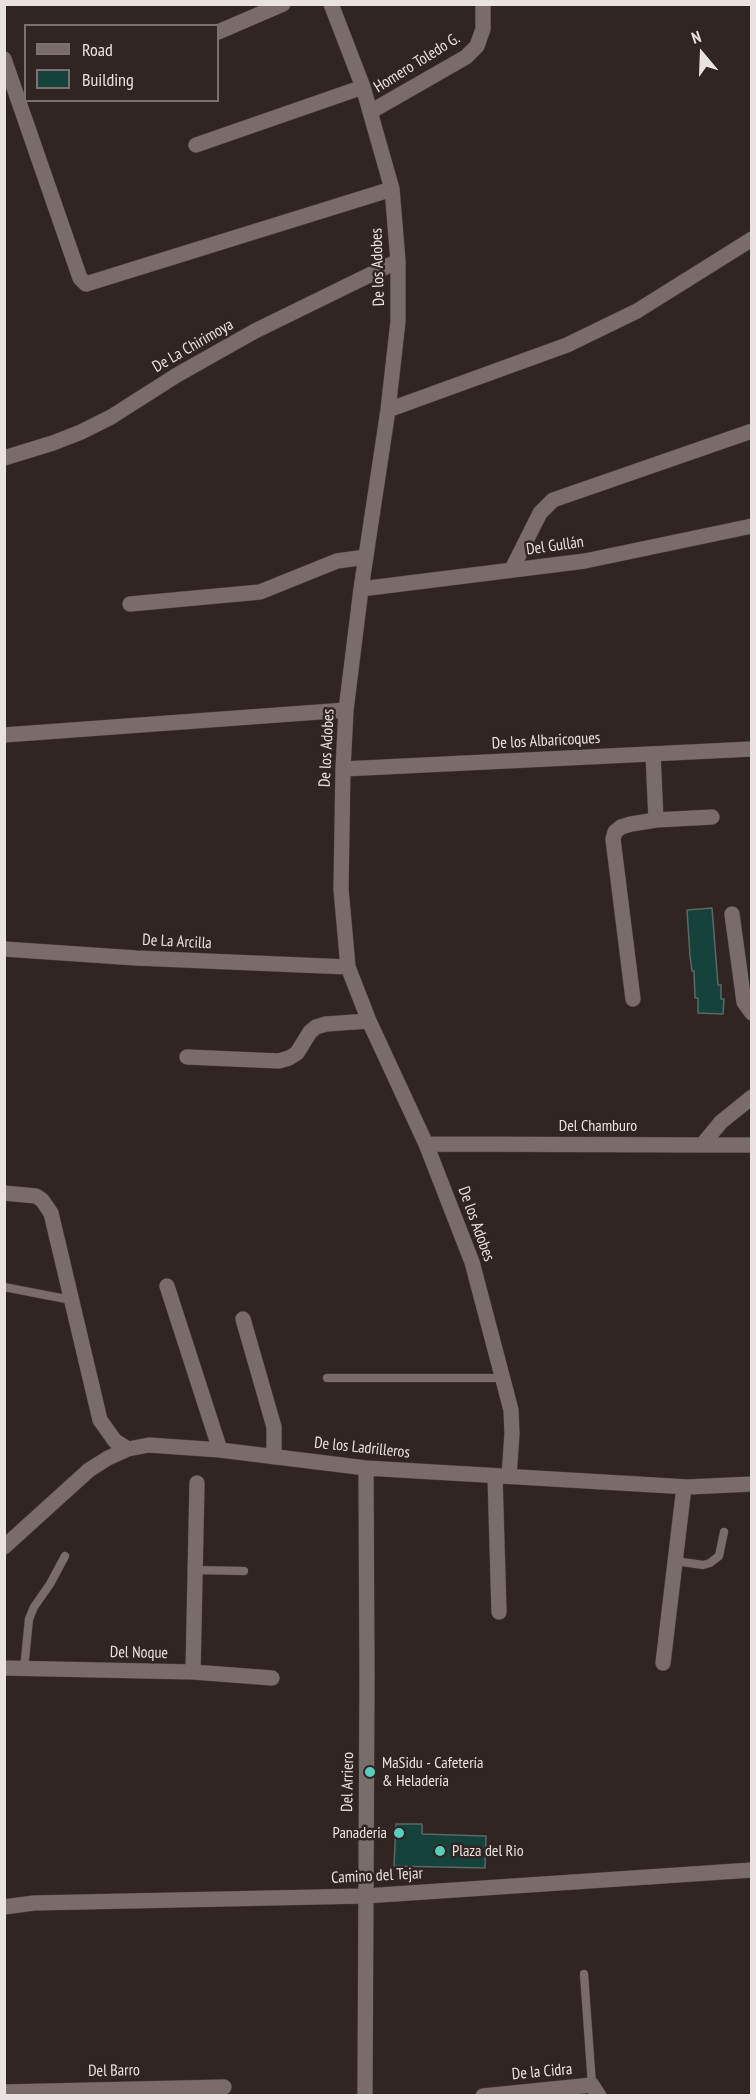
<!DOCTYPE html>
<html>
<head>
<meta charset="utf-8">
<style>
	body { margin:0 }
	#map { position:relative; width:756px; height:2100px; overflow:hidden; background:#312524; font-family:"PT Sans Narrow",sans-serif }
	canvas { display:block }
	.frame { position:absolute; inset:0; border:6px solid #eae2e1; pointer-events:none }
	.legend { position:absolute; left:24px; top:24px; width:195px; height:78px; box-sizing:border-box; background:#312524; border:2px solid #7b7170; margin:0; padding:8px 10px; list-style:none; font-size:18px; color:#eae2e1 }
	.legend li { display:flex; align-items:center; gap:12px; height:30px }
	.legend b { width:30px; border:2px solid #7b7170 }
	.north { position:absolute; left:672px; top:24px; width:60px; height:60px; -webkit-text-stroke:4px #312524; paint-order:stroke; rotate:341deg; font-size:16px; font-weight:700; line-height:24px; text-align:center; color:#eae2e1 }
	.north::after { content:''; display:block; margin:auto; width:21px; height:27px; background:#eae2e1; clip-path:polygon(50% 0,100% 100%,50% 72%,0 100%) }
</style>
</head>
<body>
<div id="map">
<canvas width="756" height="2100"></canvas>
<div class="frame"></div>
<ul class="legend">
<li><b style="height:8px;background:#7a6c6a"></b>Road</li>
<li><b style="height:16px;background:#16423c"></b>Building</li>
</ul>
<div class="north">N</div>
</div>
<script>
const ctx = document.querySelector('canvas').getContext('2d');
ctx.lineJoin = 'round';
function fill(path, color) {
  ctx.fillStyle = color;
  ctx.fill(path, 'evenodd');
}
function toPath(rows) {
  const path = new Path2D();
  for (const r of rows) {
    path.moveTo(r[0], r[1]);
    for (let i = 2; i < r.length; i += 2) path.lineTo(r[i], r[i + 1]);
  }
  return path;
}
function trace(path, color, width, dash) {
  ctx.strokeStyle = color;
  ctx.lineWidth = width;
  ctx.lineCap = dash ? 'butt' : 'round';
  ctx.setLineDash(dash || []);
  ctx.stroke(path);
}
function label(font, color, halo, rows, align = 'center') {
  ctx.font = font + ' "PT Sans Narrow",sans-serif';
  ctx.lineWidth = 5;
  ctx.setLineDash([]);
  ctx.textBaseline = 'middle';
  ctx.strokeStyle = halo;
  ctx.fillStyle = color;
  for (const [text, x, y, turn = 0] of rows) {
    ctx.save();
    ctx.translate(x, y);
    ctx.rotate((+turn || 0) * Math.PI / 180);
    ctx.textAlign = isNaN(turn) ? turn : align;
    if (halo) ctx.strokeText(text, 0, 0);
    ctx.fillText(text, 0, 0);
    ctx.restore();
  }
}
const building = toPath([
	[712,908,718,985,721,985,721,999,724,999,723,1014,698,1013,698,998,695,998,694,971,692,971,690,956,687,910,712,908],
	[396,1824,422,1824,422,1834,486,1836,485,1868,394,1866,396,1824]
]);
fill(building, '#16423c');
trace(building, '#5b6966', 1.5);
const service = toPath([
	[4,1287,71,1300],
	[327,1378,503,1378],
	[675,1561,703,1565,710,1563,719,1556,724,1532],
	[195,1570,244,1571],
	[24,1669,29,1619,34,1607,50,1584,65,1556],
	[584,1974,592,2085]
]);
const minor = toPath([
	[331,4,363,87,392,189,398,261,398,321,388,410,361,589,346,710,343,769,341,889,348,967,369,1021,426,1144,472,1262,511,1410,512,1434,509,1476],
	[218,32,283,4],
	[4,59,80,278,86,284,392,189],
	[370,112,466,57,477,46,483,29,483,4],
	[196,145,363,87],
	[388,410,567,345,637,311,752,239],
	[4,458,53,443,81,432,111,417,177,375,255,331,398,261],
	[512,569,540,513,553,500,752,431],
	[361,589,585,561,752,526],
	[130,604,260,592,337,561,366,557],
	[4,735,346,710],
	[653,754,656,820],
	[343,769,752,749],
	[732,914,744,1002,752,1013],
	[4,949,136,958,348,967],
	[633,999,613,839,615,832,621,827,631,824,656,820,712,817],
	[187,1057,279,1061,289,1058,297,1053,310,1032,316,1027,326,1024,369,1021],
	[426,1144,702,1145,721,1122,752,1097],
	[702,1145,752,1145],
	[4,1193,36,1196,42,1200,51,1213,100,1420,115,1441,128,1449],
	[167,1286,220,1450],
	[243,1319,274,1427,274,1457],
	[495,1476,499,1612],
	[4,1547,89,1470,108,1458,128,1449,149,1445,220,1450,366,1468,688,1487,752,1484],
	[663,1663,684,1487],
	[4,1668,193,1672,272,1678],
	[193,1672,197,1483],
	[4,2092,224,2087],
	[365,2096,367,1676,366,1468],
	[483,2096,592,2085,599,2096]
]);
const tertiary = toPath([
	[4,1907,34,1903,365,1896,752,1870]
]);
trace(service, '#4b4140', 9);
trace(minor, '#4b4140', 16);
trace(tertiary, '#4b4140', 16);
trace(service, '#7a6c6a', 8);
trace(minor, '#7a6c6a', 15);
trace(tertiary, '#7a6c6a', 15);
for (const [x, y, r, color] of [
	[370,1772,6,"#5acebd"],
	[399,1833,6,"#5acebd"],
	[440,1851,6,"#5acebd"]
]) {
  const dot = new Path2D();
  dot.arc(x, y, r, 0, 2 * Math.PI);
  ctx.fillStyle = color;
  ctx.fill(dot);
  trace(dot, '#312524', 2);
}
label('16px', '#eae2e1', '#312524', [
	["Homero Toledo G.",417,63,-32],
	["De los Adobes",378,267,-92],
	["De La Chirimoya",193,346,-30],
	["Del Gullán",555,546,-8],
	["De los Albaricoques",546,741,-3],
	["De los Adobes",327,748,-87],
	["De La Arcilla",177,942,3],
	["Del Chamburo",598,1126],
	["De los Adobes",476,1224,70],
	["De los Ladrilleros",362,1448,6],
	["Del Noque",139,1653,1],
	["Del Arriero",348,1782,-89],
	["Camino del Tejar",377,1876,-3],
	["Del Barro",114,2071,-1],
	["De la Cidra",542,2072,-5]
]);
label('16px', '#eae2e1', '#312524', [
	["MaSidu - Cafetería",382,1763],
	["& Heladería",382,1781],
	["Panaderia",387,1833,"right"],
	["Plaza del Rio",452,1851]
], 'left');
</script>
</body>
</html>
